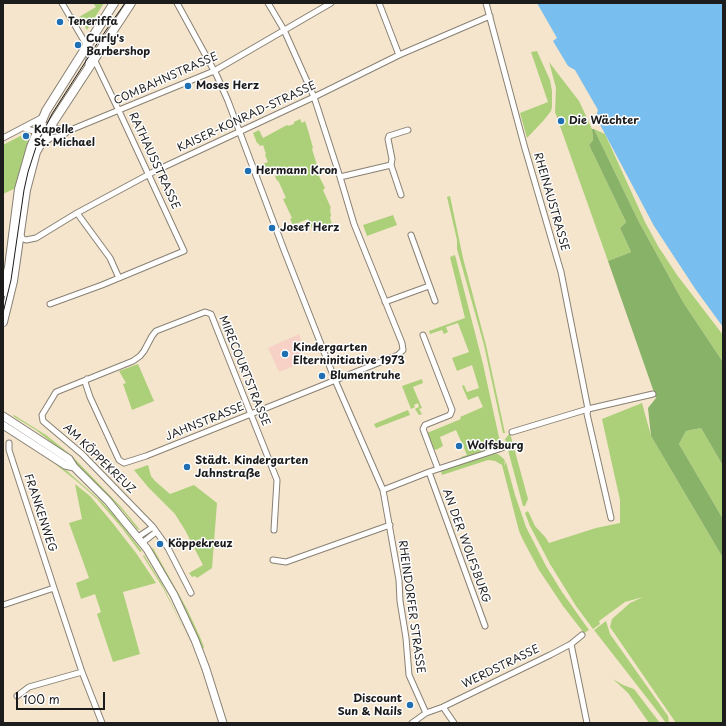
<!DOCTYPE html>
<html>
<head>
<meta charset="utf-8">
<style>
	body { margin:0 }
	#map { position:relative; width:726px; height:726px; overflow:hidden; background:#f4e5cc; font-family:"Playpen Sans",sans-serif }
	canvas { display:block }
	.frame { position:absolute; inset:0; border:4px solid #1c1c1c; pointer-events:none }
	.scale { position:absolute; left:16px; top:692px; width:89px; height:18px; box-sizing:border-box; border:2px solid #1c1c1c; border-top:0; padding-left:5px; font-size:12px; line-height:14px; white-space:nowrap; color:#1c1c1c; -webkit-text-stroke:3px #fff; paint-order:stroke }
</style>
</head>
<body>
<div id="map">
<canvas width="726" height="726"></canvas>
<div class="frame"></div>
<div class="scale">100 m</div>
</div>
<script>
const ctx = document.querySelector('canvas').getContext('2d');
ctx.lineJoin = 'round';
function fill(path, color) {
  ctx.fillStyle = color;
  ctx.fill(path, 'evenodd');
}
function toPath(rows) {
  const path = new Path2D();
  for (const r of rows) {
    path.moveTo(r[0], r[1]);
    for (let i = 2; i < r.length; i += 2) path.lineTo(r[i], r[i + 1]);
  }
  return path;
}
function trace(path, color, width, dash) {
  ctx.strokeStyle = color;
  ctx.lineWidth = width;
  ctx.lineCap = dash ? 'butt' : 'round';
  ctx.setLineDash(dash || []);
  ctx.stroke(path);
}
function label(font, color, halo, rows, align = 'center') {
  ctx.font = font + ' "Playpen Sans",sans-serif';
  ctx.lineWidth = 3;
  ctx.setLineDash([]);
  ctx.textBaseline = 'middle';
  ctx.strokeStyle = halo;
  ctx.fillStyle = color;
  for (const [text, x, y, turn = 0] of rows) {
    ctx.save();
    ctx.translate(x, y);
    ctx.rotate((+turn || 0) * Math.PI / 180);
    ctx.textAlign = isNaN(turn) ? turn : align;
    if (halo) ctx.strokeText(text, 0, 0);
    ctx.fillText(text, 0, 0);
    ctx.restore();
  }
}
fill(toPath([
	[299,334,306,351,293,357,296,365,279,372,268,348]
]), '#f7d1c6');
fill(toPath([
	[93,3,104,3,87,30,79,17,96,7],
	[537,51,550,80,552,91,552,107,551,111,544,120,527,138,520,113,548,102,531,52],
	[549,62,579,101,592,129,593,140,589,145,626,222,620,228,631,252,608,261,555,112,556,88],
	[300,119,302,123,305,121,308,130,313,148,312,149,320,175,319,176,325,188,323,190,331,208,330,209,331,216,330,217,332,225,330,225,331,228,314,233,308,219,293,225,290,219,292,218,283,199,286,198,278,180,277,181,275,176,277,175,276,172,280,170,279,166,262,171,260,165,268,162,265,155,266,154,263,145,260,146,258,143,257,143,253,133,259,130,263,138,287,125,288,126,294,124,294,122],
	[594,129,605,134,645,222,658,246,677,275,723,335,723,362,683,302,638,220],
	[26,133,29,136,16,188,3,194,3,145],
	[450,196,463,258,486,345,505,433,503,433,484,345,457,249,457,240,447,197],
	[393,215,397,225,367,236,363,225],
	[455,255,483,364,500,442,499,444,495,448,462,460,461,457,467,455,456,430,440,437,443,446,436,450,434,449,427,433,461,419,460,417,483,407,478,396,468,400,462,386,464,385,467,392,479,388,472,365,457,371,452,358,469,352,458,323,446,327,448,332,444,334,442,330,430,334,429,331,465,318,450,257],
	[138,364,154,401,132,410,123,384,126,383,119,371],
	[422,379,423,383,413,387,422,408,419,409,422,414,419,415,415,409,419,407,418,403,414,405,415,407,411,409,402,386],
	[642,403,651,436,723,558,723,723,676,723,610,627,612,619,630,603,643,597,625,602,599,621,600,624,593,629,576,606,550,564,530,526,525,513,528,511,535,526,546,538,549,543,596,528,620,523,620,500,602,419],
	[408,410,410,415,376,428,374,424],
	[14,415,46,435,71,455,122,508,140,530,137,529,122,510,70,457,36,430,13,416],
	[701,428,723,466,723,519,679,444,686,431],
	[510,433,528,499,525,506,523,506,505,439],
	[492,453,498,454,504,459,505,461,504,466,506,462,515,495,526,527,546,566,562,592,589,630,584,633,563,606,539,570,523,540,519,531,502,465,495,461,488,460,442,475,441,471],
	[44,455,67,471,101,501,114,515,142,551,140,552,122,528,97,499,79,483],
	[148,465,151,476,155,481,170,494,194,485,217,503,212,568,197,578,195,576,192,577,189,573,203,565,185,530,175,514,148,487,134,470],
	[75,484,90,496,111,521,136,553,156,583,123,592,140,654,113,662,97,614,101,612,95,594,81,599,76,583,89,578,69,523,82,519],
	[153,548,187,609,200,637,204,647,203,649,187,612,152,549],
	[144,555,162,584,186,634,163,588,143,556],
	[606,621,610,634,668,716,669,723,666,723,654,707,594,630],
	[613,679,623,685,634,689,660,723,649,723,628,693]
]), '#acd079');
fill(toPath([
	[592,129,594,129,638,220,683,302,723,362,723,466,701,428,686,431,679,444,723,519,723,558,651,436,648,408,656,398,608,261,631,252,620,228,626,222,589,145,593,140]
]), '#89b269');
fill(toPath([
	[537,3,723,3,723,327,696,290,654,226,596,117,598,110,575,70,568,66,553,41,557,38]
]), '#78beef');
const minor = toPath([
	[62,3,87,46,90,55,88,64],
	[177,3,217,76,228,101,284,250,335,380,383,490,399,580,400,601,406,638,409,675,426,713],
	[379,3,399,55],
	[486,3,524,145,561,272,588,409,587,414,611,518],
	[38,124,68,131],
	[24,128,40,133],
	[3,138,43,117],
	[42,144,51,138,62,136,68,131,214,71,331,3],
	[340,177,391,165],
	[401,195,391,165,392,159,388,139,389,136,408,130],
	[77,213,110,258,119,278],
	[20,234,23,239,26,240,36,238,77,213,155,171,314,97,399,55,490,16],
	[411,235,435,301],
	[385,302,429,286],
	[50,304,102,285,184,251,119,111,94,59],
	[423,335,452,410,450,415,425,425,423,429,438,469],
	[87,379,85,382,90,397,119,460,124,463,146,456,251,414,398,355,403,350,402,343,354,224,340,177,314,97,284,30,268,3],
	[512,432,588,409,653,394],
	[9,443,9,450,54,588,82,672,102,723],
	[429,472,485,626],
	[383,490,429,472,502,448],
	[138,537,153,527],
	[142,543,156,532],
	[273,560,286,562,390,525],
	[191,593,168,548,153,527,82,454,43,421,42,415,56,392,133,361,140,356,144,351,152,336,156,331,205,312,211,314,277,480,274,530],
	[3,605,54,588],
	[571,644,587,723],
	[17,696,29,687,82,672],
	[443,707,454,723],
	[412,723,426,713,443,707,550,655,571,644,582,635]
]);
const secondary = toPath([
	[3,416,69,459,74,467,108,501,147,549,174,595,195,640,206,669,223,723],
	[3,425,65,465,74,467]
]);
const primary = toPath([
	[3,292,9,267,19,189,31,147,46,111,114,3],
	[3,322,13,281,26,190,36,152,50,127,131,3]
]);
trace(minor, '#888074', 7);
trace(secondary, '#888074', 9);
trace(primary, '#888074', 10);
trace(minor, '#fff', 5);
trace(secondary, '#fff', 7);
trace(primary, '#fff', 8);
trace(toPath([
	[3,313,11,280,24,190,28,172,37,144,52,114,100,39,125,3]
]), '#1c1c1c', 1);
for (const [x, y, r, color] of [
	[60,22,4,"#1f6fb2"],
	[78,45,4,"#1f6fb2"],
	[188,86,4,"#1f6fb2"],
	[561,121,4,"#1f6fb2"],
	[26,136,4,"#1f6fb2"],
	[248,171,4,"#1f6fb2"],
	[272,228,4,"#1f6fb2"],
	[285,354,4,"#1f6fb2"],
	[322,376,4,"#1f6fb2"],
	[459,446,4,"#1f6fb2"],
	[187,467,4,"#1f6fb2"],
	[160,544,4,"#1f6fb2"],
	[410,705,4,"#1f6fb2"]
]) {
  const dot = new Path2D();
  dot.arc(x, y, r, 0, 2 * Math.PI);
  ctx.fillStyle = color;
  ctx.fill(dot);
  trace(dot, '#fff', 1.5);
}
label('bold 11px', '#1c1c1c', '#fff', [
	["Teneriffa",68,22],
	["Curly's",86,39],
	["Barbershop",86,52],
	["Moses Herz",196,86],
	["Die Wächter",569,121],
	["Kapelle",34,130],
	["St. Michael",34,143],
	["Hermann Kron",256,171],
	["Josef Herz",280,228],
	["Kindergarten",293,348],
	["Elterninitiative 1973",293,361],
	["Blumentruhe",330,376],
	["Wolfsburg",467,446],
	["Städt. Kindergarten",195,461],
	["Jahnstraße",195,474],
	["Köppekreuz",168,544],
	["Discount",402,699,"right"],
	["Sun & Nails",402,712,"right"]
], 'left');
label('11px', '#1c1c1c', '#fff', [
	["COMBAHNSTRASSE",166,79,-24],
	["KAISER-KONRAD-STRASSE",247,117,-25],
	["RATHAUSSTRASSE",154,161,65],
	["RHEINAUSTRASSE",551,202,74],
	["MIRECOURTSTRASSE",244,371,68],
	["JAHNSTRASSE",205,422,-22],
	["AM KÖPPEKREUZ",99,459,44],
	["FRANKENWEG",40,513,72],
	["AN DER WOLFSBURG",466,546,70],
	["RHEINDORFER STRASSE",411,607,82],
	["WERDSTRASSE",501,667,-26]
]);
</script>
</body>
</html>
